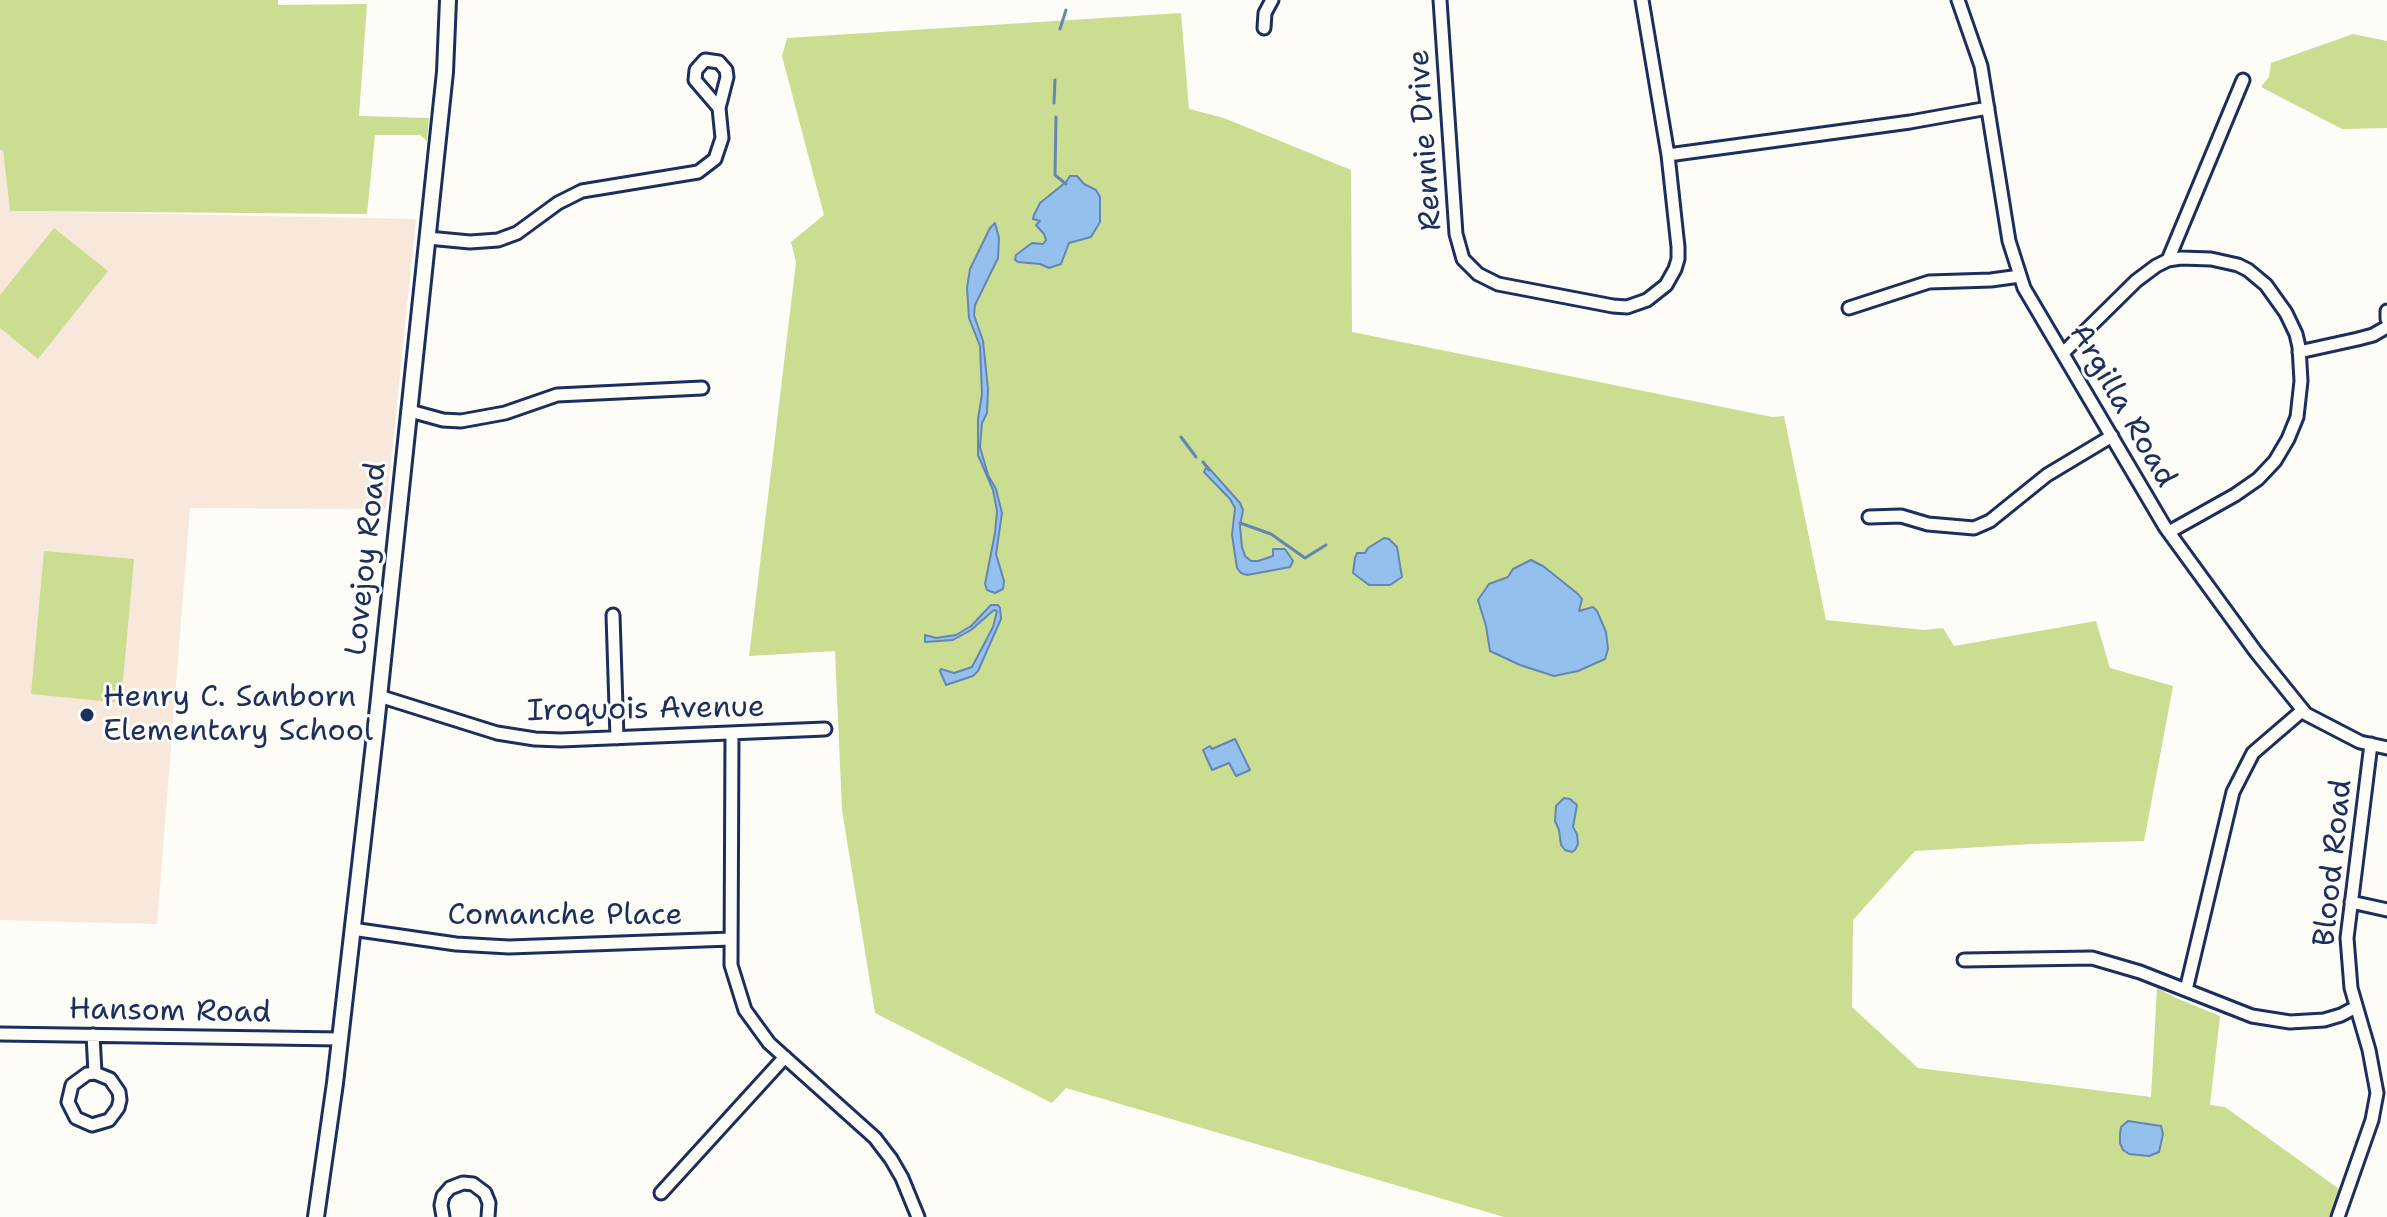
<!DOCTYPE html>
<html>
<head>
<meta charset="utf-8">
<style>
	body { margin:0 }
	canvas { display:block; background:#fdfcf7 }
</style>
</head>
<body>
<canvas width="2387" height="1217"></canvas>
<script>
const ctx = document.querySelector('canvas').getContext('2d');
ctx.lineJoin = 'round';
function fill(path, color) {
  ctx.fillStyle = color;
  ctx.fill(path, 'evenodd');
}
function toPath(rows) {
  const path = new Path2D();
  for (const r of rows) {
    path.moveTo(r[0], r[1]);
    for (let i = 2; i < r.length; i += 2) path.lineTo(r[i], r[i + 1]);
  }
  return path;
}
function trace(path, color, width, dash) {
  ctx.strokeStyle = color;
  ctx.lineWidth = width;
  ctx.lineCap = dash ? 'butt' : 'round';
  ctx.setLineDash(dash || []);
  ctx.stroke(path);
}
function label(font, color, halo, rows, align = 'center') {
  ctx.font = font + ' "Shantell Sans",sans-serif';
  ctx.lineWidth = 6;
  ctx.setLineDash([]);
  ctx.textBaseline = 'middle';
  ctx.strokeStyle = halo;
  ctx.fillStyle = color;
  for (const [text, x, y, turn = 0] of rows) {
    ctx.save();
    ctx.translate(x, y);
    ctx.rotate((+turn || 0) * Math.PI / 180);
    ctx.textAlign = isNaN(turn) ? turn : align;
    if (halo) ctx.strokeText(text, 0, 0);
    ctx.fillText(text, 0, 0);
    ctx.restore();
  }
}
fill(toPath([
	[3,149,10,211,416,219,386,509,190,508,157,924,0,920,0,150]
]), '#f7e8db');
fill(toPath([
	[0,0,278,0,278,5,367,4,359,116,429,118,427,141,420,135,375,135,367,214,10,211,3,150,0,150],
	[1181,13,1189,109,1224,118,1351,170,1352,332,1772,417,1784,416,1826,620,1924,630,1943,628,1954,646,2096,621,2110,668,2173,686,2144,841,2031,844,1915,851,1853,920,1852,1007,1918,1068,2151,1097,2157,988,2176,998,2220,1016,2210,1105,2225,1107,2342,1191,2332,1217,1504,1217,1066,1088,1052,1103,875,1013,842,810,835,651,749,656,796,262,791,242,824,215,782,56,787,38],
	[2353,34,2387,41,2387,128,2342,129,2261,87,2269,77,2271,63],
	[54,228,108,271,38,359,0,328,0,295],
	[44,551,134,559,121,703,31,694]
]), '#cbdd91');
const water = toPath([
	[1070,176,1077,176,1084,184,1096,190,1100,197,1100,222,1091,237,1069,243,1061,264,1049,268,1040,264,1018,262,1015,260,1016,255,1032,243,1043,244,1046,240,1044,234,1036,225,1040,221,1033,219,1034,215,1040,203,1066,182,1070,176],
	[995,223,999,238,998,258,975,305,974,315,983,341,988,389,987,413,982,423,980,447,988,475,996,489,1002,513,996,554,1004,581,1003,589,995,593,987,590,985,584,995,533,997,511,993,490,978,455,978,419,982,394,980,346,969,318,967,288,970,269,990,228,995,223],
	[1207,466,1240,503,1243,510,1240,526,1242,547,1245,556,1251,561,1258,561,1273,556,1273,549,1285,549,1293,561,1290,567,1247,575,1241,573,1237,568,1232,535,1235,508,1230,499,1204,472,1207,466],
	[1384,538,1389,539,1397,547,1402,577,1390,585,1369,585,1353,573,1355,558,1357,553,1365,553,1368,548,1384,538],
	[1531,560,1543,566,1578,594,1582,599,1579,611,1593,607,1597,611,1606,632,1608,649,1605,659,1578,671,1554,676,1520,665,1490,651,1486,626,1478,600,1489,584,1508,577,1513,569,1531,560],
	[991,605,998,605,1000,608,1001,619,978,671,973,676,946,685,940,671,941,669,954,673,972,667,993,627,997,611,994,610,971,630,953,640,925,642,925,635,936,638,956,635,971,626,991,605],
	[1235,739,1250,770,1236,776,1229,763,1212,770,1203,750,1210,746,1212,749,1235,739],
	[1564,798,1570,799,1577,805,1573,827,1577,834,1578,844,1575,850,1572,852,1565,850,1561,845,1559,830,1555,821,1556,806,1564,798],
	[2128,1121,2161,1126,2163,1134,2159,1152,2149,1156,2129,1154,2123,1150,2120,1143,2120,1134,2121,1127,2128,1121]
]);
fill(water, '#94c0ed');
trace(water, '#6486b4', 2);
trace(toPath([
	[1060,29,1066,10],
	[1054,103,1055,80],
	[1056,117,1055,175,1066,184],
	[1181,437,1196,457],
	[1203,462,1209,470],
	[1240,523,1271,534,1305,558,1326,545]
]), '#6486b4', 3);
const minor = toPath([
	[1440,0,1456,234,1463,259,1478,274,1498,284,1613,306,1627,307,1647,300,1666,285,1675,269,1678,259,1678,247,1668,155],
	[1642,0,1668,155,1910,122,1988,108],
	[1958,0,1981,66,2009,241,2024,288,2165,527,2256,652,2306,714,2360,742,2387,748],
	[1264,28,1265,13,1272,0],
	[428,238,470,242,498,240,517,233,558,203,582,191,698,172,715,159,722,138,719,108,695,80,696,70,705,60,719,62,726,70,727,77,719,108],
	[2168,260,2243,80],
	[1849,308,1929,282,1991,280,2020,276],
	[2387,311,2387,319],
	[2299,352,2358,339,2373,335,2387,327],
	[2063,353,2136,281,2156,266,2168,260,2181,258,2211,259,2238,265,2248,270,2266,285,2286,313,2296,334,2299,347,2301,381,2297,417,2288,439,2275,461,2258,479,2235,495,2169,532],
	[410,411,443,420,461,421,505,413,557,395,702,388],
	[1869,517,1901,516,1928,524,1974,528,1990,521,2047,475,2112,436],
	[613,615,617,738],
	[379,696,497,733,535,739,561,740,825,729],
	[732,733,731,965,745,1010,769,1043,875,1138,891,1159,902,1178,918,1217],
	[2351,902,2387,910],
	[352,929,456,944,509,947,731,939],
	[1964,960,2092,958,2140,972,2252,1016,2290,1022,2324,1020,2341,1015,2356,1007],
	[2186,990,2233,792,2253,753,2303,710],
	[0,1034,340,1039],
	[93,1035,95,1073,87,1074,72,1085,68,1102,76,1118,92,1125,109,1120,118,1108,120,1100,119,1092,110,1079,95,1073],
	[661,1193,785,1057],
	[443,1217,441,1205,443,1196,450,1188,463,1183,473,1184,485,1193,489,1203,488,1217],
	[2338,1217,2372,1120,2377,1093,2369,1050,2351,988,2347,938,2371,744]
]);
const major = toPath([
	[316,1217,335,1083,376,726,445,72,448,0]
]);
trace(minor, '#1b2f5e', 17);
trace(major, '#1b2f5e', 20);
trace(minor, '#fdfcf7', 11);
trace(major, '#fdfcf7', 14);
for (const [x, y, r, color] of [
	[87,715,8,"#1b2f5e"]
]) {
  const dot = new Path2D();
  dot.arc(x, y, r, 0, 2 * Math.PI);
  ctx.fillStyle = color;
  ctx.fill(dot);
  trace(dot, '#fdfcf7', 3);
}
label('30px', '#1b2f5e', '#fdfcf7', [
	["Rennie Drive",1426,140,-94],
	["Argilla Road",2122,406,60],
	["Lovejoy Road",367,559,-84],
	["Iroquois Avenue",646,710,-1],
	["Blood Road",2334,863,-84],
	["Comanche Place",565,916],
	["Hansom Road",170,1012,1]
]);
label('30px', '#1b2f5e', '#fdfcf7', [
	["Henry C. Sanborn",103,698],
	["Elementary School",103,732]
], 'left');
</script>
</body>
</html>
